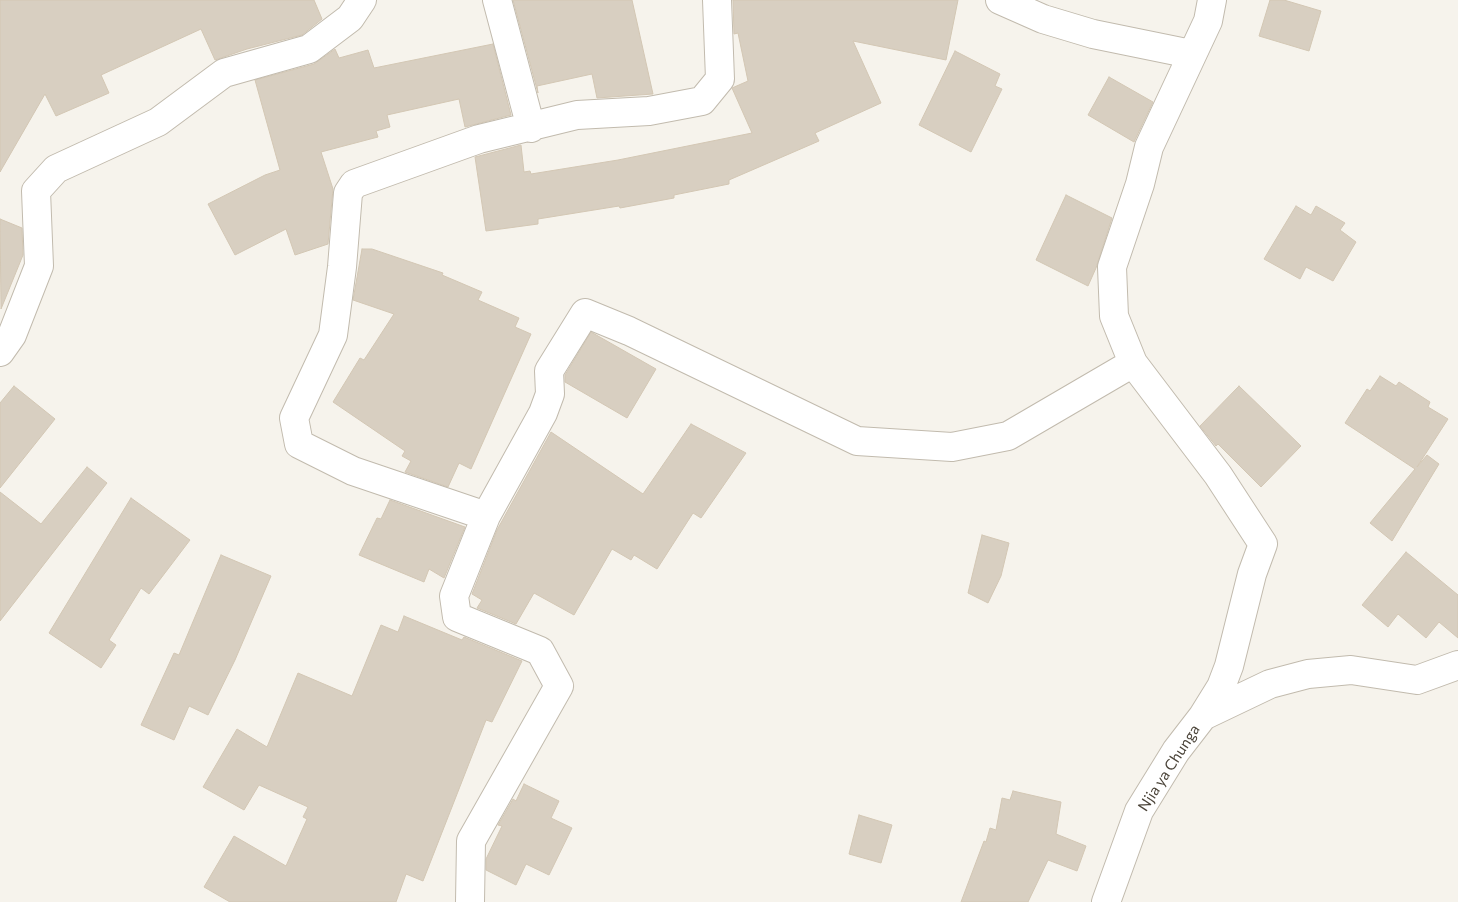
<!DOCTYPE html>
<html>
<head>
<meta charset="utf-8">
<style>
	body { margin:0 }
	canvas { display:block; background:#f6f3ec }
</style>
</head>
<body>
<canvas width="1458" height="902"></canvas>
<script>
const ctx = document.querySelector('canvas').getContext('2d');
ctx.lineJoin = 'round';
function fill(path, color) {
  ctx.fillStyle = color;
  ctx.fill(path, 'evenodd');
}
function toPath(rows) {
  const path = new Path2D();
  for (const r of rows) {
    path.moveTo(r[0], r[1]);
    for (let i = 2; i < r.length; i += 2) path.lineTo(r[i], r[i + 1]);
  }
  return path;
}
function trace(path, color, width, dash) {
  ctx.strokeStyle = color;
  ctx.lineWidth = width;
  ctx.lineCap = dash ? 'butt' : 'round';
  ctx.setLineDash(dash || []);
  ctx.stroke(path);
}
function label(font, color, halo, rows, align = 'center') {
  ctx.font = font + ' Commissioner,sans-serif';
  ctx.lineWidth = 4.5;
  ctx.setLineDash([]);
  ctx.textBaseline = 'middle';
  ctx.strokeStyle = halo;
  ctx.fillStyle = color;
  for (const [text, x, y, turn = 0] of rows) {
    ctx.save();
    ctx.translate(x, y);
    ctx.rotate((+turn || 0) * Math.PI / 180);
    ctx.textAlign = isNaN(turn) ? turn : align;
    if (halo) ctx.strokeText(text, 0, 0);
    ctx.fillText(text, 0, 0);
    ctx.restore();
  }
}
const building = toPath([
	[0,0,314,0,322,19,302,35,247,49,215,60,201,29,101,75,109,93,56,116,45,94,0,172,0,0],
	[513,0,632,0,653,94,597,98,592,74,537,86,538,93,513,0],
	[733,0,958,0,946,60,853,41,881,103,815,133,819,141,729,180,729,184,674,195,674,198,620,208,619,206,538,219,538,224,486,231,475,157,521,145,524,172,530,171,531,174,618,160,752,133,732,88,748,81,738,33,734,34,733,0],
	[1270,0,1284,0,1321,11,1309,51,1259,36,1270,0],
	[493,44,511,115,465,127,459,99,387,115,390,127,376,131,378,137,321,152,333,189,328,244,295,255,286,229,235,255,208,204,265,175,280,170,255,80,314,64,335,49,339,58,368,50,374,68,493,44],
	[955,51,1000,74,995,86,1002,89,971,152,919,125,955,51],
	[1109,77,1153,102,1134,142,1088,115,1109,77],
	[1066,195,1112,218,1096,268,1088,286,1036,260,1066,195],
	[1296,206,1311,215,1316,206,1345,223,1340,230,1356,242,1333,281,1306,267,1300,279,1264,259,1296,206],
	[0,219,22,228,23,255,1,309,0,219],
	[362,249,372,249,443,273,442,275,482,292,478,300,519,318,515,327,531,334,471,469,459,463,448,487,405,472,411,461,402,456,405,451,333,402,360,358,364,360,394,314,353,300,362,249],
	[591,332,656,369,627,418,565,382,565,375,591,332],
	[1380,376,1396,386,1399,382,1430,402,1428,407,1448,419,1417,467,1427,455,1439,464,1392,541,1370,523,1415,469,1345,423,1367,389,1370,391,1380,376],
	[14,386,55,419,0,488,0,403,14,386],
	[1239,386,1301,446,1261,487,1218,444,1216,446,1200,426,1239,386],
	[691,424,746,453,701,518,693,513,657,569,634,555,631,560,612,549,574,615,534,593,516,624,477,608,482,600,472,594,497,530,551,432,643,494,691,424],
	[87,467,107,483,0,621,0,492,41,524,87,467],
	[131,498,190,540,149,594,141,588,109,640,116,645,101,668,49,633,131,498],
	[390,500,465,527,444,578,429,569,424,582,359,555,377,518,381,519,390,500],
	[982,535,1009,543,1001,576,988,603,968,593,982,535],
	[1406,552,1458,595,1458,638,1439,622,1426,638,1398,614,1388,627,1362,605,1406,552],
	[221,555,271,576,235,660,208,715,189,706,174,740,141,725,174,653,179,655,221,555],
	[404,616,462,640,464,637,522,661,492,722,486,720,423,881,406,874,396,902,230,902,204,887,234,836,286,866,307,819,303,817,308,807,259,785,244,810,203,787,237,729,267,747,298,673,352,696,381,625,398,632,404,616],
	[524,784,559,801,551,818,572,828,549,875,526,864,516,885,486,870,486,859,502,826,498,825,513,799,516,801,524,784],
	[1013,791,1061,802,1056,834,1086,846,1077,871,1048,860,1028,902,961,902,984,841,986,842,990,828,996,830,1002,798,1010,800,1013,791],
	[859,815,892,825,881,863,849,854,859,815]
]);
fill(building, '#d8cfc1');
trace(building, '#d3c7b4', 1);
const minor = toPath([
	[497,0,531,128],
	[1000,0,1043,19,1093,34,1191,54],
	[0,352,12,335,39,266,36,191,56,169,158,122,224,73,309,49,350,18,362,0],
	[486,516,353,471,299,444,294,418,333,335,342,267,348,193,354,184,479,139,577,115,649,111,702,101,720,79,717,0],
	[1203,716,1221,687,1229,666,1252,574,1263,544,1218,475,1133,363,1114,316,1112,267,1140,184,1149,147,1208,21,1212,0],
	[470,902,471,841,559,686,540,651,457,617,454,596,486,516,543,413,550,394,549,371,585,313,629,331,857,441,952,447,1008,436,1133,363],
	[1106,902,1139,811,1176,751,1203,716,1270,684,1308,674,1351,670,1417,680,1458,665]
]);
trace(minor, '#c2bbae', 30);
trace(minor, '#fff', 28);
label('15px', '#4b4439', '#fff', [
	["Njia ya Chunga",1169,768,-57]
]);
</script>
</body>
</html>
